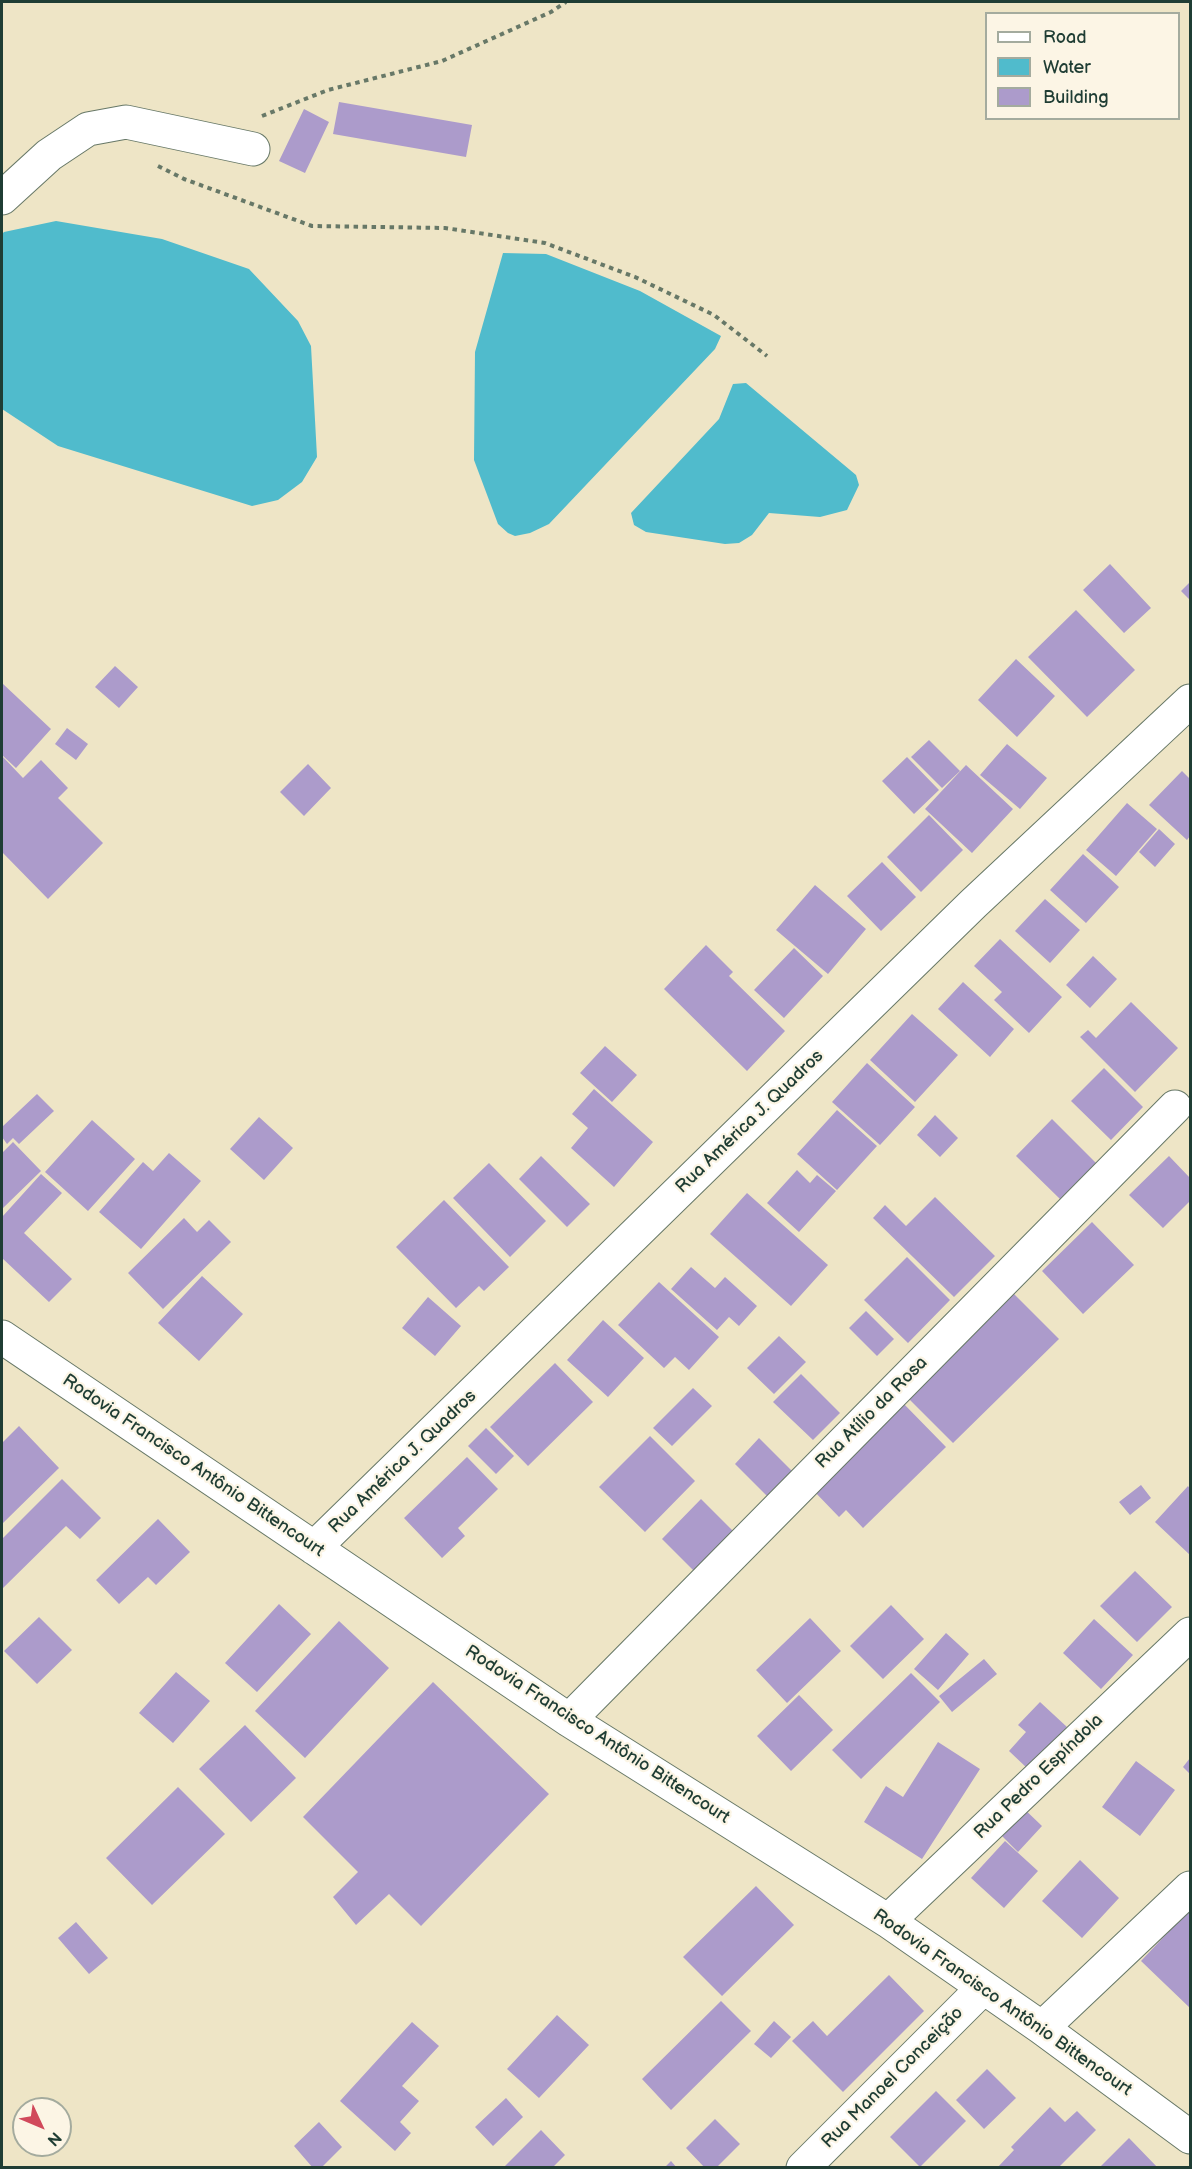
<!DOCTYPE html>
<html>
<head>
<meta charset="utf-8">
<style>
	body { margin:0 }
	#map { position:relative; width:1192px; height:2169px; overflow:hidden; background:#eee5c6; font-family:"Balsamiq Sans",sans-serif }
	canvas { display:block }
	.frame { position:absolute; inset:0; border:3px solid #1f3d34; pointer-events:none }
	.legend { position:absolute; left:985px; top:12px; width:195px; height:108px; box-sizing:border-box; background:#fcf5e5; border:2px solid #a4ab9e; margin:0; padding:8px 10px; list-style:none; font-size:18px; color:#1f3d34 }
	.legend li { display:flex; align-items:center; gap:12px; height:30px }
	.legend b { width:30px; border:2px solid #a4ab9e }
	.north { position:absolute; left:12px; top:2097px; width:60px; height:60px; box-sizing:border-box; background:#fcf5e5; border:2px solid #a4ab9e; border-radius:50%; rotate:134deg; font-size:16px; font-weight:700; line-height:24px; text-align:center; color:#1f3d34 }
	.north::after { content:''; display:block; margin:auto; width:21px; height:27px; background:#d1495b; clip-path:polygon(50% 0,100% 100%,50% 72%,0 100%) }
</style>
</head>
<body>
<div id="map">
<canvas width="1192" height="2169"></canvas>
<div class="frame"></div>
<ul class="legend">
<li><b style="height:8px;background:#fff"></b>Road</li>
<li><b style="height:16px;background:#50bbcc"></b>Water</li>
<li><b style="height:16px;background:#ac9bcb"></b>Building</li>
</ul>
<div class="north">N</div>
</div>
<script>
const ctx = document.querySelector('canvas').getContext('2d');
ctx.lineJoin = 'round';
function fill(path, color) {
  ctx.fillStyle = color;
  ctx.fill(path, 'evenodd');
}
function toPath(rows) {
  const path = new Path2D();
  for (const r of rows) {
    path.moveTo(r[0], r[1]);
    for (let i = 2; i < r.length; i += 2) path.lineTo(r[i], r[i + 1]);
  }
  return path;
}
function trace(path, color, width, dash) {
  ctx.strokeStyle = color;
  ctx.lineWidth = width;
  ctx.lineCap = dash ? 'butt' : 'round';
  ctx.setLineDash(dash || []);
  ctx.stroke(path);
}
function label(font, color, halo, rows, align = 'center') {
  ctx.font = font + ' "Balsamiq Sans",sans-serif';
  ctx.lineWidth = 4.5;
  ctx.setLineDash([]);
  ctx.textBaseline = 'middle';
  ctx.strokeStyle = halo;
  ctx.fillStyle = color;
  for (const [text, x, y, turn = 0] of rows) {
    ctx.save();
    ctx.translate(x, y);
    ctx.rotate((+turn || 0) * Math.PI / 180);
    ctx.textAlign = isNaN(turn) ? turn : align;
    if (halo) ctx.strokeText(text, 0, 0);
    ctx.fillText(text, 0, 0);
    ctx.restore();
  }
}
fill(toPath([
	[56,221,162,239,249,269,298,321,311,346,317,457,302,482,278,500,252,506,58,446,2,409,2,234,4,232],
	[503,253,546,254,640,291,721,336,715,349,549,524,530,533,515,536,508,533,498,524,474,460,475,352],
	[746,383,856,475,859,485,847,510,820,517,769,513,752,535,739,543,725,544,646,532,634,525,631,513,719,419,733,384]
]), '#50bbcc');
fill(toPath([
	[339,102,472,125,466,157,333,134],
	[304,109,329,122,305,173,279,161],
	[1110,564,1151,608,1124,633,1083,590],
	[1190,582,1190,600,1181,591],
	[1076,610,1135,670,1087,717,1028,657],
	[1016,659,1055,696,1017,737,978,700],
	[115,666,138,687,119,708,95,687],
	[2,683,51,729,16,768,2,755],
	[67,728,88,744,76,760,55,744],
	[929,740,960,771,942,788,911,757],
	[1007,744,1047,778,1020,809,980,775],
	[2,756,23,778,41,760,68,788,58,798,103,843,48,899,2,852],
	[907,757,939,790,914,814,882,781],
	[308,764,331,788,304,816,280,792],
	[966,765,1013,809,972,853,925,809],
	[1182,771,1190,779,1190,836,1187,840,1149,805],
	[1127,803,1157,829,1116,876,1086,850],
	[929,815,963,850,921,892,887,857],
	[1159,829,1175,844,1155,867,1139,852],
	[1083,854,1119,887,1086,923,1050,890],
	[882,862,916,897,881,931,847,896],
	[815,885,866,929,828,974,776,930],
	[1045,899,1080,930,1050,963,1015,931],
	[1000,939,1062,997,1029,1033,994,1000,1002,992,974,966],
	[706,945,733,972,729,976,785,1031,747,1071,664,989],
	[794,948,823,976,784,1018,754,990],
	[1093,956,1117,979,1090,1008,1066,985],
	[963,982,1014,1029,990,1057,938,1009],
	[1131,1002,1178,1048,1135,1092,1080,1037,1088,1030,1096,1038],
	[912,1014,958,1055,915,1102,870,1060],
	[605,1046,637,1075,612,1102,580,1073],
	[867,1063,915,1107,880,1145,832,1102],
	[1104,1068,1143,1107,1111,1140,1071,1101],
	[594,1089,653,1142,614,1187,571,1148,588,1128,572,1114],
	[37,1094,54,1111,19,1144,13,1138,7,1144,2,1137,2,1127],
	[837,1110,877,1146,837,1190,797,1154],
	[935,1115,958,1138,940,1157,917,1135],
	[259,1117,293,1148,264,1180,230,1149],
	[1052,1119,1096,1163,1060,1199,1016,1156],
	[92,1120,135,1159,88,1211,45,1172],
	[13,1142,41,1171,2,1209,2,1153],
	[169,1153,201,1181,141,1249,99,1212,143,1162,153,1171],
	[541,1156,590,1204,567,1227,519,1179],
	[1169,1156,1190,1178,1190,1201,1163,1228,1129,1195],
	[489,1163,546,1221,510,1257,453,1198],
	[797,1170,810,1183,817,1175,836,1191,799,1232,767,1203],
	[41,1174,62,1193,24,1233,72,1279,49,1302,2,1258,2,1217],
	[747,1193,828,1265,791,1306,710,1234],
	[935,1197,995,1256,954,1297,873,1218,885,1205,906,1226],
	[444,1200,509,1267,484,1291,479,1286,456,1308,396,1247],
	[184,1218,197,1232,209,1220,231,1242,163,1309,128,1273],
	[1092,1222,1134,1265,1083,1314,1042,1271],
	[907,1257,950,1300,908,1343,864,1300],
	[691,1267,715,1288,725,1277,757,1306,739,1326,729,1317,717,1330,671,1289],
	[202,1276,243,1314,199,1361,158,1323],
	[659,1282,719,1337,689,1370,675,1357,664,1368,618,1325],
	[1014,1294,1059,1339,953,1443,908,1398],
	[428,1297,461,1326,435,1356,402,1328],
	[866,1311,894,1339,877,1356,849,1328],
	[603,1320,644,1358,608,1397,567,1360],
	[779,1336,806,1362,774,1394,747,1368],
	[555,1363,593,1402,528,1466,490,1427],
	[801,1374,840,1413,813,1440,773,1402],
	[693,1388,712,1406,672,1446,653,1428],
	[901,1401,946,1447,863,1528,846,1510,839,1517,812,1489],
	[19,1426,59,1468,2,1524,2,1443],
	[486,1428,514,1456,496,1474,468,1446],
	[650,1436,695,1481,645,1532,599,1487],
	[759,1438,793,1472,768,1497,735,1464],
	[467,1457,498,1489,458,1528,465,1536,442,1558,404,1518],
	[62,1479,101,1518,80,1539,66,1526,2,1589,2,1539],
	[1141,1485,1151,1498,1130,1515,1119,1502],
	[1188,1486,1190,1489,1190,1555,1155,1522],
	[701,1499,734,1532,695,1572,662,1539],
	[158,1519,190,1552,156,1585,148,1577,119,1604,96,1580],
	[1135,1571,1172,1607,1137,1642,1100,1606],
	[279,1604,311,1634,257,1692,225,1663],
	[891,1605,924,1639,883,1679,850,1646],
	[39,1617,72,1650,37,1684,4,1651],
	[810,1618,841,1651,787,1703,756,1670],
	[1094,1619,1133,1655,1101,1689,1063,1653],
	[339,1621,389,1668,305,1758,255,1711],
	[946,1633,969,1654,938,1690,914,1669],
	[984,1659,997,1674,952,1712,939,1696],
	[176,1672,210,1701,173,1743,139,1713],
	[911,1673,940,1702,861,1779,832,1750],
	[433,1682,549,1794,421,1926,389,1894,356,1925,333,1897,358,1872,303,1817],
	[799,1695,833,1730,791,1771,757,1736],
	[1040,1702,1067,1727,1028,1769,1009,1751,1026,1732,1018,1725],
	[245,1725,296,1778,251,1822,199,1769],
	[938,1742,980,1769,922,1859,864,1822,886,1786,903,1797],
	[1190,1758,1190,1774,1183,1767],
	[1136,1761,1175,1790,1140,1836,1102,1807],
	[178,1787,225,1834,152,1905,106,1858],
	[1019,1804,1042,1826,1018,1852,996,1830],
	[1005,1841,1038,1871,1004,1908,971,1878],
	[1080,1860,1119,1898,1082,1938,1042,1901],
	[756,1886,794,1925,722,1996,683,1957],
	[1190,1909,1190,2008,1141,1961],
	[76,1922,108,1958,89,1974,58,1938],
	[889,1975,924,2011,843,2092,792,2041,813,2021,827,2036],
	[721,2001,751,2031,671,2110,642,2079],
	[557,2015,589,2045,539,2098,507,2069],
	[774,2021,791,2037,771,2058,754,2044],
	[412,2022,439,2046,402,2086,419,2101,400,2122,411,2133,395,2151,340,2101],
	[987,2069,1016,2098,984,2129,956,2100],
	[936,2091,966,2121,920,2167,890,2137],
	[506,2098,523,2117,493,2146,475,2127],
	[1050,2107,1065,2122,1077,2111,1096,2130,1058,2168,997,2168,1014,2150,1011,2147],
	[715,2119,740,2144,716,2168,705,2168,686,2148],
	[319,2122,342,2147,321,2168,313,2168,294,2146],
	[541,2130,565,2155,552,2168,506,2168,505,2166],
	[1129,2138,1158,2168,1099,2168],
	[671,2161,677,2168,664,2168]
]), '#ac9bcb');
const minor = toPath([
	[2,198,49,155,88,129,126,122,253,149],
	[2,1337,569,1720,888,1921,1042,2028,1190,2137],
	[314,1548,973,904,1190,701],
	[569,1720,1175,1107],
	[888,1921,1190,1634],
	[1042,2028,1190,1888],
	[803,2168,983,1988]
]);
trace(minor, '#677867', 35);
trace(toPath([
	[262,116,328,90,442,61,551,12,566,2],
	[158,166,184,179,312,226,445,228,545,243,635,277,714,315,767,356]
]), '#677867', 4, [4.5, 4.5]);
trace(minor, '#fff', 33);
label('18px', '#1f3d34', '#fcf5e5', [
	["Rua América J. Quadros",750,1122,-44],
	["Rua Atílio da Rosa",872,1413,-45],
	["Rua América J. Quadros",403,1462,-44],
	["Rodovia Francisco Antônio Bittencourt",193,1466,34],
	["Rodovia Francisco Antônio Bittencourt",597,1735,33],
	["Rua Pedro Espíndola",1039,1777,-44],
	["Rodovia Francisco Antônio Bittencourt",1002,2003,35],
	["Rua Manoel Conceição",893,2078,-45]
]);
</script>
</body>
</html>
